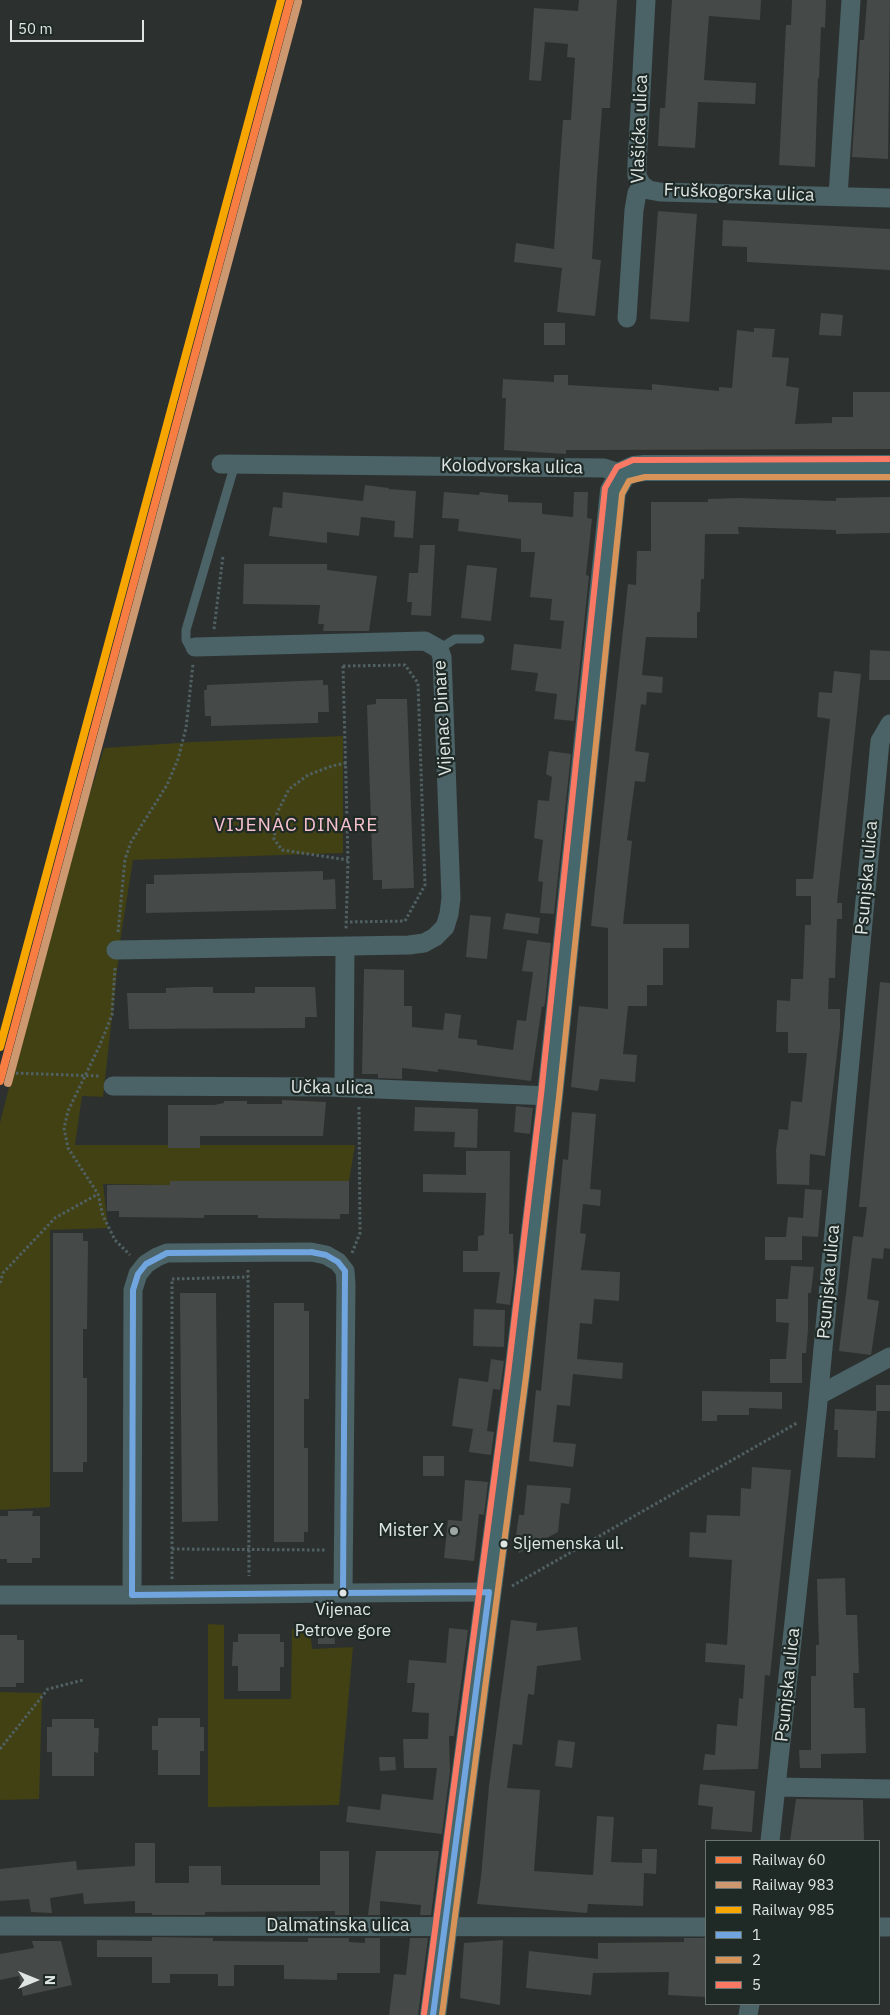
<!DOCTYPE html>
<html>
<head>
<meta charset="utf-8">
<style>
	body { margin:0 }
	#map { position:relative; width:890px; height:2015px; overflow:hidden; background:#2c3130; font-family:"IBM Plex Sans",sans-serif }
	canvas { display:block }
	.legend { position:absolute; left:705px; top:1840px; width:175px; height:165px; box-sizing:border-box; background:#1f2a27; border:1px solid #6b7572; margin:0; padding:6px 9px; list-style:none; font-size:15px; color:#dee5e3 }
	.legend li { display:flex; align-items:center; gap:10px; height:25px }
	.legend b { width:25px; border:1px solid #6b7572 }
	.north { position:absolute; left:10px; top:1955px; width:50px; height:50px; -webkit-text-stroke:4px #1f2a27; paint-order:stroke; rotate:90deg; font-size:14px; font-weight:700; line-height:20px; text-align:center; color:#dee5e3 }
	.north::after { content:''; display:block; margin:auto; width:18px; height:22px; background:#dee5e3; clip-path:polygon(50% 0,100% 100%,50% 72%,0 100%) }
	.scale { position:absolute; left:10px; top:20px; width:134px; height:22px; box-sizing:border-box; border:2px solid #dee5e3; border-top:0; padding-left:6px; font-size:15px; line-height:18px; white-space:nowrap; color:#dee5e3; -webkit-text-stroke:4px #1f2a27; paint-order:stroke }
</style>
</head>
<body>
<div id="map">
<canvas width="890" height="2015"></canvas>
<ul class="legend">
<li><b style="height:6px;background:#f77d43"></b>Railway 60</li>
<li><b style="height:6px;background:#cd976f"></b>Railway 983</li>
<li><b style="height:6px;background:#f7a600"></b>Railway 985</li>
<li><b style="height:6px;background:#71a5e0"></b>1</li>
<li><b style="height:6px;background:#d89358"></b>2</li>
<li><b style="height:6px;background:#fa7964"></b>5</li>
</ul>
<div class="north">N</div>
<div class="scale">50 m</div>
</div>
<script>
const ctx = document.querySelector('canvas').getContext('2d');
ctx.lineJoin = 'round';
function fill(path, color) {
  ctx.fillStyle = color;
  ctx.fill(path, 'evenodd');
}
function toPath(rows) {
  const path = new Path2D();
  for (const r of rows) {
    path.moveTo(r[0], r[1]);
    for (let i = 2; i < r.length; i += 2) path.lineTo(r[i], r[i + 1]);
  }
  return path;
}
function trace(path, color, width, dash) {
  ctx.strokeStyle = color;
  ctx.lineWidth = width;
  ctx.lineCap = dash ? 'butt' : 'round';
  ctx.setLineDash(dash || []);
  ctx.stroke(path);
}
function label(font, color, halo, rows, align = 'center') {
  ctx.font = font + ' "IBM Plex Sans",sans-serif';
  ctx.lineWidth = 4.5;
  ctx.setLineDash([]);
  ctx.textBaseline = 'middle';
  ctx.strokeStyle = halo;
  ctx.fillStyle = color;
  for (const [text, x, y, turn = 0] of rows) {
    ctx.save();
    ctx.translate(x, y);
    ctx.rotate((+turn || 0) * Math.PI / 180);
    ctx.textAlign = isNaN(turn) ? turn : align;
    if (halo) ctx.strokeText(text, 0, 0);
    ctx.fillText(text, 0, 0);
    ctx.restore();
  }
}
fill(toPath([
	[343,736,343,853,133,860,121,935,103,1097,82,1096,75,1145,355,1145,349,1181,258,1181,170,1185,103,1184,108,1228,50,1230,50,1507,0,1510,0,1123,51,921,104,748,194,742],
	[208,1624,224,1625,224,1699,291,1699,292,1629,310,1629,312,1649,353,1647,339,1805,208,1807],
	[0,1692,42,1693,39,1799,0,1800]
]), '#414113');
fill(toPath([
	[579,0,617,0,610,108,602,108,597,178,592,259,601,260,595,316,557,312,562,268,514,262,516,243,554,249,563,120,571,120,575,58,567,57,568,44,545,42,541,81,529,80,534,8,578,11],
	[672,0,761,0,760,20,709,16,704,80,756,83,755,104,698,102,695,148,658,146,660,108,665,108],
	[792,0,826,0,825,28,821,27,819,78,818,78,815,167,779,165,786,25,791,25],
	[867,0,890,0,888,159,852,157,860,40,864,40],
	[658,211,697,214,689,322,650,319],
	[723,220,890,229,890,270,747,262,747,247,722,246],
	[821,313,843,315,841,336,819,335],
	[544,323,565,323,565,345,544,345],
	[754,328,775,329,772,357,789,358,786,386,799,388,795,424,832,423,832,417,853,417,853,392,890,392,890,449,599,450,566,450,566,454,504,450,506,398,502,398,503,379,554,382,554,375,568,375,568,385,652,390,652,384,719,391,719,387,732,388,737,330,754,332],
	[365,485,389,488,388,489,416,491,413,538,394,537,395,521,361,517,359,536,327,532,327,543,269,536,273,507,282,508,283,492,363,501],
	[444,492,479,495,480,492,508,495,508,502,542,503,542,514,573,517,574,492,588,492,587,518,592,519,586,575,589,576,574,721,554,719,557,694,535,691,538,673,511,670,514,644,561,649,564,621,550,620,552,599,530,597,535,552,521,552,521,539,458,531,459,519,442,518],
	[890,497,890,533,836,534,836,530,738,527,739,534,705,534,704,579,701,579,700,612,697,612,697,638,646,637,642,675,663,677,662,693,647,692,646,705,641,704,635,751,649,753,645,782,635,781,627,840,632,841,623,924,689,924,689,948,663,948,663,985,647,985,647,1006,628,1006,623,1054,637,1055,635,1082,600,1079,598,1091,571,1087,579,1006,608,1009,608,928,591,926,628,584,636,585,637,551,651,551,651,502,708,502,708,499,738,498,836,501,836,498],
	[420,545,435,545,431,616,411,615,412,602,407,602,409,573,418,573],
	[244,564,327,564,327,570,377,576,369,631,323,631,324,624,318,624,320,605,243,604],
	[467,565,497,568,491,621,461,618],
	[870,650,890,651,890,680,869,680],
	[834,671,861,674,837,903,842,903,842,919,837,919,835,978,829,978,828,1009,840,1009,840,1028,825,1156,810,1154,809,1185,777,1184,776,1150,779,1129,788,1130,791,1101,802,1102,807,1053,788,1053,788,1032,776,1032,777,1000,790,1001,791,979,803,979,805,925,811,925,811,896,796,896,796,879,813,879,830,719,817,717,819,692,832,693],
	[323,680,323,685,328,685,329,712,318,712,318,723,211,726,211,716,205,716,204,690,207,690,207,685],
	[376,699,407,699,414,888,382,889,382,880,373,880,367,705,376,704],
	[549,751,571,754,554,914,540,913,543,882,538,881,543,840,534,838,538,800,549,801,552,777,546,774],
	[323,871,323,880,335,879,336,909,146,913,146,884,154,884,154,875],
	[506,913,540,918,538,934,503,929],
	[470,915,491,917,487,959,466,957],
	[527,940,551,943,545,1003,544,1007,542,1006,531,1081,438,1069,438,1072,402,1068,402,1079,378,1078,378,1074,362,1074,364,969,404,970,404,1006,412,1006,412,1027,443,1030,445,1013,461,1015,458,1038,477,1040,477,1045,513,1050,517,1020,526,1021,533,972,522,971],
	[880,982,890,983,890,1249,884,1248,883,1259,872,1258,867,1299,879,1301,871,1355,839,1351,853,1236,863,1237,867,1207,859,1207],
	[192,987,213,987,213,993,255,993,255,987,315,987,317,1017,305,1017,305,1028,129,1029,127,993,166,993,166,988],
	[282,1100,326,1102,323,1136,200,1136,200,1148,168,1148,168,1105,214,1105,224,1103,224,1101,247,1101,247,1104,282,1104],
	[516,1106,533,1108,530,1134,514,1132],
	[415,1107,478,1109,477,1148,454,1147,455,1132,414,1131],
	[572,1112,596,1114,590,1189,601,1190,600,1206,583,1204,580,1233,586,1234,581,1270,620,1272,619,1301,594,1299,592,1324,580,1323,577,1359,623,1363,622,1379,573,1374,570,1406,557,1405,553,1442,576,1444,573,1467,529,1461,536,1390,541,1391,563,1159,568,1160],
	[466,1151,510,1151,509,1234,513,1234,514,1273,510,1305,496,1303,500,1272,463,1272,463,1251,478,1251,478,1236,484,1235,486,1193,423,1192,423,1174,466,1175],
	[170,1181,349,1181,349,1214,340,1214,340,1219,258,1218,258,1215,204,1215,204,1218,119,1217,119,1211,107,1211,107,1185,170,1185],
	[805,1189,822,1190,818,1237,802,1236,802,1260,765,1260,765,1237,786,1237,788,1217,803,1218],
	[53,1233,83,1233,83,1241,88,1241,87,1329,83,1329,83,1378,87,1378,87,1462,83,1462,83,1472,53,1472],
	[791,1266,814,1267,811,1293,808,1293,808,1329,806,1353,802,1353,802,1383,770,1383,770,1359,786,1359,789,1323,776,1322,776,1299,788,1299],
	[180,1293,216,1293,218,1521,182,1522],
	[274,1303,304,1303,304,1311,309,1311,309,1399,304,1399,304,1448,308,1448,308,1532,304,1532,304,1542,274,1542],
	[474,1309,505,1310,504,1347,473,1346],
	[491,1359,504,1361,500,1390,493,1389,487,1431,494,1432,491,1455,469,1452,473,1429,452,1426,459,1378,488,1382],
	[876,1385,890,1385,890,1411,876,1411],
	[702,1391,782,1392,782,1409,749,1408,749,1415,717,1415,717,1421,702,1421],
	[835,1409,877,1411,875,1458,837,1457,838,1430,834,1430],
	[423,1456,444,1456,444,1476,423,1476],
	[752,1467,791,1470,770,1676,765,1675,758,1769,703,1770,705,1754,715,1755,717,1724,737,1726,739,1698,743,1699,745,1665,705,1662,706,1643,727,1645,732,1560,689,1557,690,1532,706,1533,707,1515,740,1516,741,1488,751,1489],
	[465,1480,488,1482,484,1515,479,1514,474,1561,444,1558,448,1520,462,1521],
	[527,1485,571,1488,569,1504,561,1503,558,1532,519,1553,515,1542,519,1515,524,1515],
	[8,1511,33,1511,32,1516,40,1516,40,1558,32,1558,32,1563,7,1563,7,1559,0,1559,0,1516,8,1516],
	[845,1578,846,1615,857,1615,859,1673,853,1673,854,1708,865,1708,866,1753,821,1754,821,1768,800,1768,799,1750,811,1750,811,1676,816,1676,816,1645,819,1645,817,1579],
	[511,1620,537,1623,536,1631,577,1627,581,1660,537,1666,534,1695,528,1694,522,1745,513,1744,507,1788,540,1790,534,1871,593,1875,597,1816,614,1817,611,1862,642,1863,642,1849,657,1849,656,1874,644,1873,643,1906,588,1904,587,1913,477,1904,481,1877,489,1786],
	[318,1627,334,1627,335,1644,318,1644],
	[449,1628,468,1630,454,1736,449,1736,450,1771,442,1834,346,1822,348,1806,380,1810,382,1794,433,1800,437,1768,404,1768,403,1739,428,1739,429,1713,412,1712,415,1683,407,1683,409,1660,446,1663],
	[238,1634,280,1634,280,1642,284,1642,284,1667,280,1667,280,1691,238,1691,238,1666,232,1666,233,1642,238,1642],
	[0,1635,17,1635,17,1640,24,1640,24,1683,16,1683,16,1687,0,1687],
	[158,1718,200,1718,200,1727,204,1727,204,1751,200,1751,200,1775,158,1775,158,1750,152,1750,152,1726,158,1726],
	[52,1719,94,1719,94,1728,99,1728,98,1753,94,1752,94,1776,52,1776,52,1752,47,1752,47,1727,52,1727],
	[558,1740,575,1742,572,1768,555,1766],
	[379,1757,395,1757,396,1770,380,1771],
	[700,1784,755,1791,752,1832,711,1829,713,1807,698,1805],
	[796,1799,863,1800,864,1841,790,1841],
	[135,1843,155,1843,155,1883,189,1883,189,1866,221,1866,221,1885,320,1885,320,1851,349,1851,349,1915,335,1915,335,1911,205,1912,205,1915,152,1915,152,1913,135,1913,135,1901,84,1904,83,1893,50,1898,52,1913,31,1912,29,1899,0,1901,0,1869,76,1861,77,1870,135,1866],
	[376,1851,439,1851,431,1915,420,1915,421,1905,380,1901,380,1915,368,1915],
	[152,1937,213,1938,213,1941,308,1942,308,1938,349,1938,349,1942,365,1943,365,1938,380,1938,380,1973,337,1973,337,1980,284,1979,284,1965,234,1965,234,1986,218,1986,218,1974,170,1974,170,1983,152,1983,152,1957,97,1957,97,1940,152,1941],
	[410,1938,428,1938,418,2015,389,2015,394,1974,406,1975],
	[684,1938,706,1938,706,1997,668,1995,669,1972,593,1973,591,1995,526,1988,529,1951,598,1959,598,1943,684,1942],
	[503,1940,500,2005,460,1998,464,1943],
	[32,1941,61,1941,72,1985,23,1996,19,1976,0,1980,0,1954,34,1948]
]), '#454947');
trace(toPath([
	[214,629,223,556],
	[343,666,405,665,418,683,425,885,405,921,346,922],
	[343,666,348,860,346,929],
	[346,763,332,766,308,775,289,789,277,813,274,839,282,850,348,860],
	[118,932,125,859,131,842,167,785,178,759,186,728,193,664],
	[115,968,112,1015,99,1047,68,1111,64,1128,68,1148,98,1194,103,1216,115,1240,130,1255],
	[11,1073,99,1076],
	[352,1253,360,1233,359,1106],
	[248,1270,249,1576],
	[0,1283,3,1273,55,1218,98,1194],
	[172,1549,326,1550],
	[172,1579,172,1279,248,1277],
	[512,1586,797,1423],
	[0,1749,48,1689,83,1680]
]), '#516163', 3, [2.5, 2.5]);
trace(toPath([
	[195,647,190,647,186,640,186,630,235,464],
	[439,649,455,639,480,639]
]), '#4b6266', 9);
trace(toPath([
	[646,0,637,164,637,176,642,185,649,190,660,192,890,198],
	[838,196,851,0],
	[627,318,634,210,637,193,642,185],
	[221,464,604,468,623,474],
	[116,950,409,945,424,943,435,937,445,927,449,914,451,898,442,657,439,649,425,641,195,647],
	[113,1086,328,1087,550,1096],
	[344,1088,345,947],
	[819,1395,890,1357],
	[343,1593,346,1284,345,1271,338,1262,326,1255,311,1252,167,1253,157,1257,146,1264,138,1274,133,1290,132,1595,249,1594,343,1593,489,1592],
	[0,1595,132,1595],
	[776,1787,890,1789],
	[770,1841,817,1412,880,741,890,724],
	[0,1926,706,1927],
	[879,1927,890,1927],
	[748,2015,750,2004]
]), '#4b6266', 19);
trace(toPath([
	[433,2015,517,1375,550,1096,613,491,623,474,634,469,645,468,890,468]
]), '#46686d', 26);
trace(toPath([
	[311,1252,326,1255,338,1262,345,1271,343,1593,132,1595,133,1290,138,1274,146,1264,167,1253,311,1252],
	[343,1593,489,1592],
	[433,2015,489,1592]
]), '#71a5e0', 6);
trace(toPath([
	[442,2015,526,1376,559,1097,622,494,629,481,645,477,890,477]
]), '#d89358', 6);
trace(toPath([
	[424,2014,508,1374,541,1095,605,488,617,467,633,460,890,459]
]), '#fa7964', 6);
trace(toPath([
	[0,1081,290,0]
]), '#f77d43', 8);
trace(toPath([
	[8,1083,298,2]
]), '#cd976f', 8);
trace(toPath([
	[0,1047,281,0]
]), '#f7a600', 8);
for (const [x, y, r, color] of [
	[454,1531,5,"#a0a6a4"],
	[504,1544,4.5,"#dee5e3"],
	[343,1593,4.5,"#dee5e3"]
]) {
  const dot = new Path2D();
  dot.arc(x, y, r, 0, 2 * Math.PI);
  ctx.fillStyle = color;
  ctx.fill(dot);
  trace(dot, '#1f2a27', 2);
}
label('17px', '#dee5e3', '#1f2a27', [
	["Sljemenska ul.",513,1544],
	["Vijenac",343,1610,"center"],
	["Petrove gore",343,1631,"center"]
], 'left');
label('18px', '#dee5e3', '#1f2a27', [
	["Vlašićka ulica",640,129,-88],
	["Fruškogorska ulica",739,193,2],
	["Kolodvorska ulica",512,467,1],
	["Vijenac Dinare",443,718,-93],
	["Psunjska ulica",867,878,-85],
	["Učka ulica",332,1088,1],
	["Psunjska ulica",829,1282,-85],
	["Psunjska ulica",788,1685,-84],
	["Dalmatinska ulica",338,1926]
]);
label('18px', '#dee5e3', '#1f2a27', [
	["Mister X",444,1531]
], 'right');
ctx.letterSpacing = '1px';
label('19px', '#f6c2cc', '#1f2a27', [
	["VIJENAC DINARE",296,826]
]);
ctx.letterSpacing = '0px';
</script>
</body>
</html>
